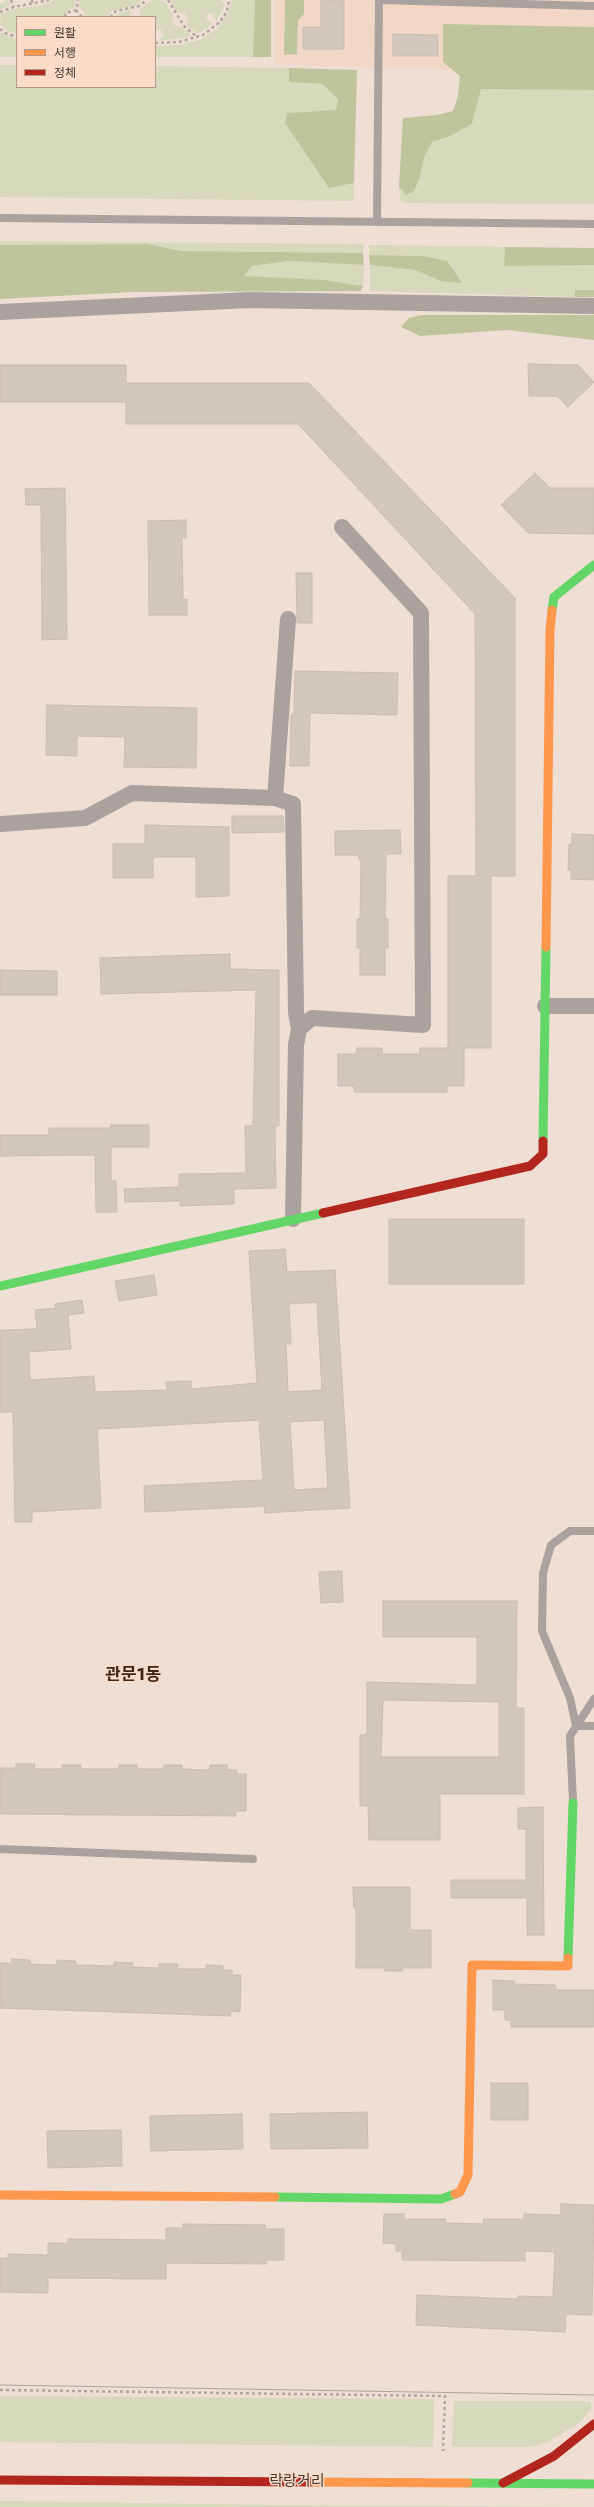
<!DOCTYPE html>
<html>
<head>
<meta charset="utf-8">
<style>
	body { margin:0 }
	#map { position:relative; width:594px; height:2507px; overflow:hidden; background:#eeded3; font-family:Jost,"Noto Sans KR",sans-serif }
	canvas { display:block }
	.legend { position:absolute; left:16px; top:16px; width:140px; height:72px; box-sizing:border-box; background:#f9dbc8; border:1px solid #b0998a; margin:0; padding:5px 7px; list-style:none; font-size:12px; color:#42362e }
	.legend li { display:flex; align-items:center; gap:8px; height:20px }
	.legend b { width:20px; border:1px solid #b0998a }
</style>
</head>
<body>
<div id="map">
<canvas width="594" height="2507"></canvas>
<ul class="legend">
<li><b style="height:5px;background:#63d668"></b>원활</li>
<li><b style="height:5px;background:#ff974d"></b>서행</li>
<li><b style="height:5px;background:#b3261e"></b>정체</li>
</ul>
</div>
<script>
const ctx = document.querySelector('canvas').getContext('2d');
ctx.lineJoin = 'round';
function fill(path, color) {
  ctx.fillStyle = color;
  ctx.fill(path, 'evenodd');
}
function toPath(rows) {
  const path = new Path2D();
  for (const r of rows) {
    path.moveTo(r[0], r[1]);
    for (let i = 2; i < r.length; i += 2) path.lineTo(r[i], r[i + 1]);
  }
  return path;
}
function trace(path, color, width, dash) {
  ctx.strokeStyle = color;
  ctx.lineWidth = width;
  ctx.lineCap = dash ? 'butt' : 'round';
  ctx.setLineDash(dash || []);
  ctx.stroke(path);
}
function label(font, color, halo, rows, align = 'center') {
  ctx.font = font + ' Jost,"Noto Sans KR",sans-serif';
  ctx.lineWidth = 3;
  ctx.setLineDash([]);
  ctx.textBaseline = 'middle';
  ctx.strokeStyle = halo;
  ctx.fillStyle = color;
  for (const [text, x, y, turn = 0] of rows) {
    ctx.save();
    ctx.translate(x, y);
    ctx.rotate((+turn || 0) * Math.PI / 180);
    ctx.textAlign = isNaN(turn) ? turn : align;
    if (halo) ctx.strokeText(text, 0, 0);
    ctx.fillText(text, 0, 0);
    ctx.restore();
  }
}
fill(toPath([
	[275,0,594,0,594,75,275,64]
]), '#f3d7c6');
fill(toPath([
	[8,0,10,5,0,10,0,4],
	[55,0,76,0,74,7,68,10,63,17,17,17,17,34,7,31,0,25,1,14,14,9,42,5],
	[80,0,139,0,141,2,134,6,113,10,106,17,85,17,83,10,78,8],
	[152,0,165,1,173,14,173,24,176,26,182,27,192,36,160,41,160,38,165,35,161,30,155,31,155,17,142,17,139,10],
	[170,0,221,0,225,5,216,21,213,14,207,14,207,20,213,24,197,34,186,24,188,18,185,14,176,12],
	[232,0,255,0,253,57,155,57,155,46,180,45,202,39,218,28,229,11],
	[131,10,130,17,114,17,121,12],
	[0,32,17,40,17,57,0,57],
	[0,65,17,65,17,87,155,87,155,66,289,68,289,82,322,84,338,99,336,110,288,113,329,188,354,183,354,201,0,197],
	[481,89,594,90,594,204,404,203,400,200,399,186,406,194,420,177,424,157,432,142,450,136,472,124],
	[0,241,364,244,363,253,181,251,147,244,0,245],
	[369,245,505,247,504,266,594,265,594,290,575,290,575,297,370,291,370,265,415,270,441,281,462,282,423,256,369,255],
	[289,261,364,265,363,286,325,280,243,277,252,266],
	[0,2396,434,2399,433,2447,0,2442],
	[454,2401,581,2401,591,2402,591,2410,579,2423,548,2442,532,2447,452,2447],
	[0,2501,272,2505,594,2507,0,2507]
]), '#d6d9bc');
fill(toPath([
	[255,0,271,0,271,57,253,57],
	[285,0,304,0,304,14,298,21,297,54,284,55],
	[443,24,594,27,594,90,481,89,472,124,450,136,432,142,424,157,420,177,414,191,406,195,399,186,403,118,437,115,453,111,458,96,460,76,443,62],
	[289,68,357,70,354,183,329,188,285,123,287,113,336,110,338,99,322,84,289,82],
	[147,244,181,251,363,253,364,265,289,261,252,266,244,276,325,280,363,286,361,291,134,292,0,299,0,245],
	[505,247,594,248,594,265,504,266],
	[369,255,423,256,447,261,462,283,441,281,415,270,370,265],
	[575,290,594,290,594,297,575,297],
	[421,315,594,315,594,340,507,330,420,336,401,327,409,318]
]), '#bec59d');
const building = toPath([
	[321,0,344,0,344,49,303,49,303,27,321,27,321,0],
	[393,34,438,35,438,56,393,56,393,34],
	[528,364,578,365,594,382,568,407,557,396,529,396,528,364],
	[0,365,126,365,126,383,309,383,515,598,515,876,491,876,491,1048,464,1048,464,1086,447,1086,447,1092,354,1092,354,1086,338,1086,338,1054,356,1054,357,1048,382,1048,382,1054,420,1054,420,1048,448,1048,448,876,476,876,475,614,298,424,126,424,126,402,0,402,0,365],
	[535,473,550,488,594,488,594,534,528,533,501,505,535,473],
	[65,488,67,639,42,640,41,505,26,505,25,489,65,488],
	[186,520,186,538,182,537,183,600,187,599,187,615,149,615,148,521,186,520],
	[296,573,312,573,312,623,297,623,296,573],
	[295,671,398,673,397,715,310,713,309,766,290,766,291,715,294,713,295,671],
	[47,705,197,708,196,768,124,767,125,737,77,736,77,756,46,755,47,705],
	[232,816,283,816,284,832,232,833,232,816],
	[145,825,229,827,229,896,196,897,196,857,153,857,153,878,113,878,113,844,145,844,145,825],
	[400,830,401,854,386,854,385,919,388,919,388,948,385,948,385,975,360,975,360,948,357,948,357,919,360,919,361,860,359,860,359,855,335,855,335,831,400,830],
	[572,834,594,835,594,880,571,879,571,870,568,870,569,844,572,844,572,834],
	[230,954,230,969,279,970,279,1126,275,1126,276,1188,234,1189,234,1204,180,1206,180,1201,125,1202,124,1189,179,1187,179,1174,246,1173,245,1126,253,1126,256,990,101,994,100,958,230,954],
	[0,970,57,971,57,995,0,995,0,970],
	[111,1125,149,1125,149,1147,111,1147,111,1181,116,1181,117,1212,96,1212,95,1155,0,1156,0,1135,49,1135,49,1128,111,1128,111,1125],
	[389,1219,524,1219,524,1284,389,1284,389,1219],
	[285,1249,287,1272,335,1270,350,1508,265,1513,264,1506,145,1512,144,1486,263,1480,259,1420,97,1429,101,1508,32,1512,32,1522,15,1522,13,1412,0,1412,0,1330,37,1329,35,1310,56,1308,55,1304,82,1300,84,1313,68,1315,71,1349,29,1352,30,1380,94,1376,95,1392,167,1390,166,1382,191,1381,191,1389,257,1383,249,1251,285,1249],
	[317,1302,322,1390,288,1392,286,1344,291,1344,289,1304,317,1302],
	[324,1420,328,1488,294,1490,290,1422,324,1420],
	[154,1275,157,1295,119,1301,115,1281,154,1275],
	[342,1571,343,1602,321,1603,319,1572,342,1571],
	[383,1601,517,1601,516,1708,524,1708,524,1794,440,1794,440,1840,369,1840,368,1806,360,1806,360,1735,367,1734,367,1682,477,1685,477,1637,383,1637,383,1601],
	[383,1700,499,1702,499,1757,381,1757,383,1700],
	[16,1764,35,1764,34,1769,62,1769,62,1765,81,1765,80,1769,119,1769,119,1765,137,1765,137,1769,163,1769,164,1765,182,1765,182,1769,210,1770,210,1765,227,1765,227,1770,237,1770,236,1774,246,1774,246,1811,236,1811,236,1816,0,1814,0,1768,16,1768,16,1764],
	[543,1807,544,1935,527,1935,527,1898,451,1898,451,1880,526,1880,526,1829,518,1829,518,1808,543,1807],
	[353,1887,410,1887,410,1930,431,1930,431,1968,402,1968,402,1971,385,1971,385,1968,356,1968,356,1908,354,1908,353,1887],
	[12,1959,30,1960,30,1964,57,1965,57,1960,76,1961,76,1965,114,1966,114,1962,133,1963,132,1967,159,1968,159,1964,178,1964,177,1969,206,1969,206,1965,223,1966,223,1970,232,1970,232,1975,241,1975,240,2012,231,2011,230,2016,0,2008,0,1963,11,1963,12,1959],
	[493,1980,514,1981,514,1984,555,1985,556,1990,594,1990,594,2027,511,2027,511,2020,505,2020,505,2010,493,2010,493,1980],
	[491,2083,528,2083,528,2120,491,2120,491,2083],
	[367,2112,368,2148,271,2149,270,2114,367,2112],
	[242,2114,243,2149,151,2151,150,2116,242,2114],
	[121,2130,122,2166,48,2168,47,2131,121,2130],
	[561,2204,594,2205,592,2315,566,2314,565,2332,416,2325,417,2295,518,2299,518,2296,553,2297,555,2252,525,2251,525,2261,402,2260,402,2251,396,2251,396,2244,383,2243,384,2214,404,2214,404,2219,446,2219,445,2223,484,2224,483,2219,524,2219,524,2214,561,2215,561,2204],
	[183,2224,265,2225,265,2229,284,2229,284,2260,266,2260,266,2264,166,2263,166,2279,48,2278,48,2293,0,2292,0,2258,8,2258,8,2254,48,2255,48,2243,68,2243,68,2239,166,2240,166,2228,184,2228,183,2224]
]);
fill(building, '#d2c7bd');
trace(building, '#c9bcb3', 1);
trace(toPath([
	[11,0,14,7],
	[32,0,32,4],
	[168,0,184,26,197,37],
	[76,10,82,17],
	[0,12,14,7,49,0],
	[65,17,66,13,76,10,78,0],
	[110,17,116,11,139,6,147,0],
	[0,29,5,33,17,37],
	[155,43,179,42,203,35,220,22,227,11,229,0],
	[0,2390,445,2396,443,2451]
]), '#b0a7a3', 2.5, [3, 3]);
trace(toPath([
	[379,0,594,6],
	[0,218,594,224],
	[377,221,379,0],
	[594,1531,570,1531,551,1545,543,1573,542,1631,570,1698,576,1726,594,1726],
	[573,1802,570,1736,594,1699],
	[0,1849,253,1859]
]), '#a9a29f', 8);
trace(toPath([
	[0,312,250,300,594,306],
	[275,798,288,619],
	[0,824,85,818,132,793,275,798,293,804,296,1012,299,1029,296,1045,293,1219],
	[545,1006,594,1006],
	[299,1029,312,1018,423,1025,421,613,342,527]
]), '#a9a29f', 16);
trace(toPath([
	[552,610,554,597,594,565],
	[543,1141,546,947],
	[0,1286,323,1213],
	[568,1958,573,1803],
	[275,2197,441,2199,455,2194],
	[468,2483,594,2484]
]), '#63d668', 9);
trace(toPath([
	[546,947,550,630,552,610],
	[455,2194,460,2192,468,2175,472,1965,568,1966,568,1958],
	[0,2195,275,2197],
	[310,2482,468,2483]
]), '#ff974d', 9);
trace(toPath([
	[323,1213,530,1166,543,1154,543,1141],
	[0,2480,310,2482],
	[503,2483,554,2456,594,2424]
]), '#b3261e', 9);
trace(toPath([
	[0,2385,594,2395]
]), '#afa5a0', 1);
label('15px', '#42362e', '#f9dbc8', [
	["락랑거리",297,2482]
]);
label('bold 17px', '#3e2718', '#f9dbc8', [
	["관문1동",133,1676]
]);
</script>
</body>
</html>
